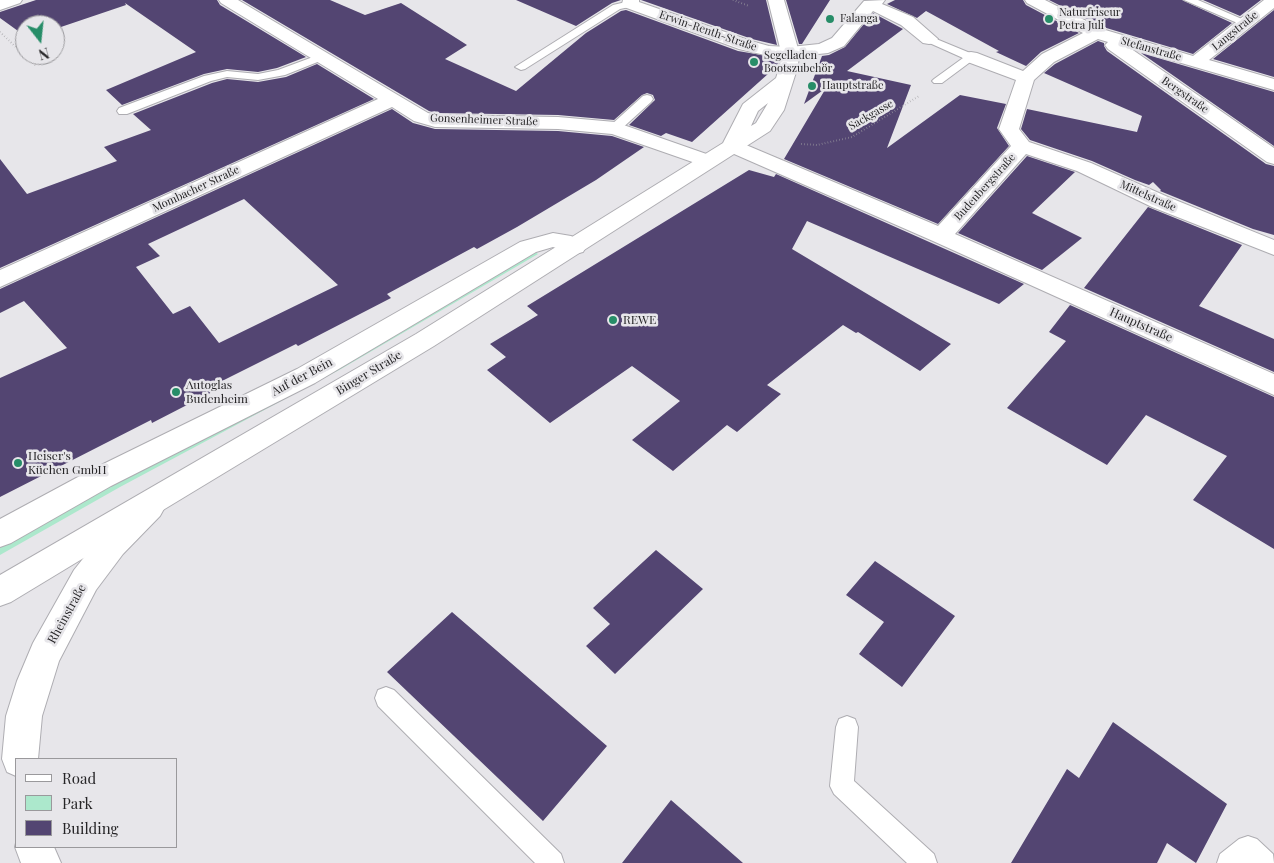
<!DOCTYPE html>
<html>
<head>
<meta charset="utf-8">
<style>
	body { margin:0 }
	#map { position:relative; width:1274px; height:863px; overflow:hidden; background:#e7e6ea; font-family:"Playfair Display",serif }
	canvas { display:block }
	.legend { position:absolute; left:15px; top:758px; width:162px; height:90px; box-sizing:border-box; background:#e7e6ea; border:1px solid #9a999c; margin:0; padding:6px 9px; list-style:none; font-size:15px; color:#262527 }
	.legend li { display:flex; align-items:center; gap:10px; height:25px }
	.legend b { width:25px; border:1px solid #9a999c }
	.north { position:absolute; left:15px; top:15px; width:50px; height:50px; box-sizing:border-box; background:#e7e6ea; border:1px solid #9a999c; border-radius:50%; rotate:164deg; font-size:14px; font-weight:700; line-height:20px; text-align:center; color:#262527 }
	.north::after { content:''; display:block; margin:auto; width:18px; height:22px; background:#278d68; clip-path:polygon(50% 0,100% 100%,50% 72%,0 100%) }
</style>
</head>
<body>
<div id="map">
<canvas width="1274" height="863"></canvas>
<ul class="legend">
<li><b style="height:6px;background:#fff"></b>Road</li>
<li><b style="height:14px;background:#ace8cc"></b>Park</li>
<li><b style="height:14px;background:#534572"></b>Building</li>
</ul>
<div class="north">N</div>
</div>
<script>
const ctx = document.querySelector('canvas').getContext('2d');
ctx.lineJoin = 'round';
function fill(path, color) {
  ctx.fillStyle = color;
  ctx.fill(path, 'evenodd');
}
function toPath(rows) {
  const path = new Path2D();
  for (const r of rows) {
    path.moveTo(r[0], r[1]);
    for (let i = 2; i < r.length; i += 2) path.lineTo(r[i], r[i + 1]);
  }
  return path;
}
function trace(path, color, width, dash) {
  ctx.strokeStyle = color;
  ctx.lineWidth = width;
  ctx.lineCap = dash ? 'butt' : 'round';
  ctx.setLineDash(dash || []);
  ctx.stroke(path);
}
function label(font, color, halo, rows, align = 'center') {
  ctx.font = font + ' "Playfair Display",serif';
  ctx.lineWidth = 5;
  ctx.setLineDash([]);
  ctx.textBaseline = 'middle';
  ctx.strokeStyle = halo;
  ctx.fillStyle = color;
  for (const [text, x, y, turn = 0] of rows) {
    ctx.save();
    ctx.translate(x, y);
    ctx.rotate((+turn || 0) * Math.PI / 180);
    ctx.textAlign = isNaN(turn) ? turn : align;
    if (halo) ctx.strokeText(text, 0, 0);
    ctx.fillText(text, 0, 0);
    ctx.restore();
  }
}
fill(toPath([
	[535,252,538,254,341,369,120,487,0,555,0,544]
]), '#ace8cc');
fill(toPath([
	[36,0,217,0,220,5,306,57,277,68,258,72,227,69,204,74,122,105,106,90,196,52,125,3,126,5,55,29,55,25,25,25,25,36,0,18,0,12],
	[242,0,330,0,365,15,401,3,467,45,445,59,516,91,586,33,621,11,626,10,738,51,779,58,778,65,692,142,666,133,661,136,629,125,655,100,653,95,647,93,642,95,614,120,558,115,436,113,429,111],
	[516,0,621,0,612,3,576,26],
	[641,0,766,0,777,45,752,39],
	[786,0,830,0,802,44,799,44],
	[895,0,1023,0,1026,5,1079,33,1041,52,1026,66,996,52,999,51,926,11,917,18,887,4],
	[1049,0,1182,0,1232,23,1193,54,1103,27],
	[1203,0,1261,0,1240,16],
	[1274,10,1274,77,1213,59],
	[873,13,903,29,847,71,911,85,887,148,960,95,1006,104,997,128,1009,146,938,224,784,159,826,88,804,104,822,56,829,55,845,47],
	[1098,41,1104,43,1104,46,1107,51,1266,164,1274,166,1274,235,1253,229,1160,191,1161,190,1153,182,1149,185,1135,180,1092,161,1030,140,1021,129,1027,109,1137,132,1142,116,1044,73,1055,64],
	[1141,53,1274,92,1274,146],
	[317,64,374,99,0,268,0,159,27,194,117,161,104,147,151,130,133,114,212,83,227,79,258,82,286,77],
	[392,109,413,123,435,129,558,131,612,136,644,147,596,180,517,227,477,249,474,247,387,294,391,298,298,346,296,344,214,385,218,389,152,423,151,420,0,497,0,378,67,348,24,301,0,313,0,289],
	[244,199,338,285,219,343,190,306,173,314,136,267,160,256,148,244],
	[1027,156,1075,172,1032,213,1082,238,1042,270,958,233],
	[749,170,774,177,776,174,1024,284,999,304,807,221,792,249,951,344,920,371,858,332,856,333,843,325,767,385,781,394,737,432,727,425,673,471,632,440,680,401,632,366,550,423,487,370,506,357,490,344,538,315,527,306],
	[1148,207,1242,245,1199,306,1274,339,1274,372,1084,288],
	[1070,305,1274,397,1274,549,1193,500,1227,456,1146,415,1107,465,1007,408,1066,341,1049,332],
	[656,550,703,589,615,674,586,646,610,624,593,608],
	[875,561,955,616,902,687,859,654,884,622,846,595],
	[452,612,607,746,543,821,387,672],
	[1113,722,1227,804,1196,863,1167,843,1157,863,1011,863,1067,769,1079,778],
	[671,800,743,863,622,863]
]), '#534572');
const lane = toPath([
	[1184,0,1198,0,1251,23,1250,25,1242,25,1184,0],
	[630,1,634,2,634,6,620,9,525,69,521,70,515,67,613,5,630,1],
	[929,36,975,55,977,57,942,83,934,83,932,81,934,79,963,58,925,41,924,39,925,37,929,36],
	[321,54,325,55,327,57,325,59,285,75,258,80,227,77,211,81,127,114,119,114,117,111,119,108,204,76,227,71,258,74,278,70,321,54],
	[647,95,651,96,653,99,651,102,619,131,611,131,609,128,611,125,643,96,647,95],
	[386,687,394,690,561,854,564,863,535,863,378,706,375,698,378,690,386,687],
	[847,716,855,719,858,727,854,781,934,854,937,863,907,863,834,794,830,786,836,727,839,719,847,716],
	[1248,836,1257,839,1273,854,1274,863,1217,863,1220,854,1239,839,1248,836]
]);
const street = toPath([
	[0,0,22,0,20,3,0,10,0,0],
	[219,0,238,0,428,113,436,115,558,117,615,122,715,157,718,161,715,165,708,167,701,165,612,134,558,129,435,127,414,121,392,107,0,287,0,270,378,99,221,3,219,0],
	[623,0,639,0,639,2,751,41,769,46,790,47,819,44,832,38,864,1,885,0,882,4,913,17,938,39,935,43,929,44,923,43,901,25,873,11,844,46,828,53,790,57,769,56,739,49,624,7,622,4,623,0],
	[1025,0,1045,0,1102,29,1193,56,1264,0,1274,0,1274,8,1209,60,1274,79,1274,90,1130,48,1274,148,1274,164,1267,162,1108,49,1105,45,1108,42,1098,39,1054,62,1034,80,1019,129,1029,142,1091,163,1168,197,1274,240,1274,255,1152,207,1077,171,1026,154,955,234,1274,374,1274,395,933,241,725,150,722,146,725,142,732,140,739,142,938,226,1011,146,999,129,1016,80,965,61,962,57,965,53,971,52,977,53,1023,71,1042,54,1083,33,1027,3,1025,0],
	[553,233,571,236,583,242,586,247,583,252,575,254,553,247,536,252,315,383,111,486,11,543,0,547,0,519,91,470,297,369,520,242,553,233],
	[150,495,160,498,165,507,160,516,123,554,96,590,59,661,42,716,38,759,16,759,16,776,7,772,2,759,6,716,17,681,33,643,74,570,101,536,140,498,150,495],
	[16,843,16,847,54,847,61,863,21,863,15,847,16,843]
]);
const secondary = toPath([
	[768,0,784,0,799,52,798,66,784,110,770,131,434,346,11,602,0,606,0,575,416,334,723,143,743,104,776,78,780,66,781,52,768,0],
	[768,103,756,123,751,126,758,111,768,103]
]);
trace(lane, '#aeadb2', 2);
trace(street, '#aeadb2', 2);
trace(secondary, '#aeadb2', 2);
trace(toPath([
	[733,0,749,6],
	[0,32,37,67],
	[801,144,817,145,852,137,919,96]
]), '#a3a2a5', 2, [0.5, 2.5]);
fill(lane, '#fff');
fill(street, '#fff');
fill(secondary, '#fff');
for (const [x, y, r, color] of [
	[830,19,5,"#278d68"],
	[1049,19,5,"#278d68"],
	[754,62,5,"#278d68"],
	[812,86,5,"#278d68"],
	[613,320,5,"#278d68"],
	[176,392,5,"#278d68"],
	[18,463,5,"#278d68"]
]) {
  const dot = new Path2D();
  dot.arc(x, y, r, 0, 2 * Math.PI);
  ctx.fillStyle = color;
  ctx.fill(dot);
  trace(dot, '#e7e6ea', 2);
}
label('11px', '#262527', '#e7e6ea', [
	["Naturfriseur",1059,13],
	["Petra Juli",1059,26],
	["Falanga",840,19],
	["Segelladen",764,56],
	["Bootszubehör",764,69],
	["Hauptstraße",822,86]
], 'left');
label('11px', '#262527', '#e7e6ea', [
	["Erwin-Renth-Straße",708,31,19],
	["Langstraße",1235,31,-39],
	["Stefanstraße",1151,49,16],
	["Bergstraße",1185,95,35],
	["Sackgasse",871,115,-30],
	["Gonsenheimer Straße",484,120,2],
	["Budenbergstraße",985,187,-48],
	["Mombacher Straße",196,189,-25],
	["Mittelstraße",1148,196,24]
]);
label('12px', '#262527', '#e7e6ea', [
	["REWE",623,320],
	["Autoglas",186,385],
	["Budenheim",186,399],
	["Heiser's",28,456],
	["Küchen GmbH",28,470]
], 'left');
label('12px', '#262527', '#e7e6ea', [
	["Hauptstraße",1141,325,24],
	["Binger Straße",369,373,-31],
	["Auf der Bein",302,377,-28],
	["Rheinstraße",67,614,-61]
]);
</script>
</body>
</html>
